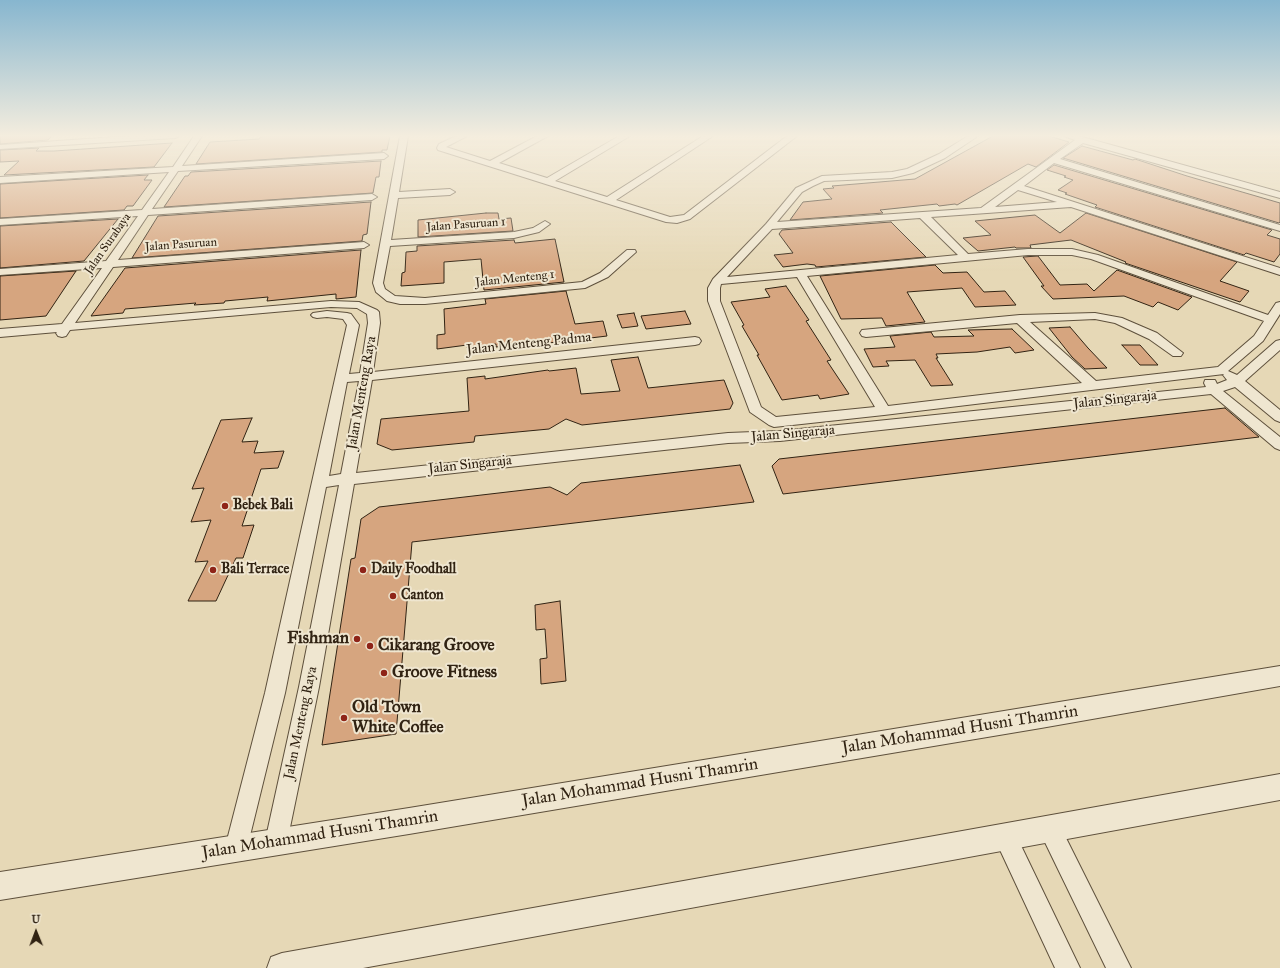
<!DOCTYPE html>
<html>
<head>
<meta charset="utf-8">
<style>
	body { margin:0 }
	#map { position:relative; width:1280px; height:968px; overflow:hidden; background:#e6d8b6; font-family:"IM FELL Great Primer",serif }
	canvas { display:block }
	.north { position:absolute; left:16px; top:912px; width:40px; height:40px; -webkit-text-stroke:3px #efe6d0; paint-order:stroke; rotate:359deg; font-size:11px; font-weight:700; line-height:16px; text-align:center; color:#312313 }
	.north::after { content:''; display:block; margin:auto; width:14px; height:18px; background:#312313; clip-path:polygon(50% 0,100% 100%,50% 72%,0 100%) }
</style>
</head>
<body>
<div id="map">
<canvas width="1280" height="968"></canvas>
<div class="north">U</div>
</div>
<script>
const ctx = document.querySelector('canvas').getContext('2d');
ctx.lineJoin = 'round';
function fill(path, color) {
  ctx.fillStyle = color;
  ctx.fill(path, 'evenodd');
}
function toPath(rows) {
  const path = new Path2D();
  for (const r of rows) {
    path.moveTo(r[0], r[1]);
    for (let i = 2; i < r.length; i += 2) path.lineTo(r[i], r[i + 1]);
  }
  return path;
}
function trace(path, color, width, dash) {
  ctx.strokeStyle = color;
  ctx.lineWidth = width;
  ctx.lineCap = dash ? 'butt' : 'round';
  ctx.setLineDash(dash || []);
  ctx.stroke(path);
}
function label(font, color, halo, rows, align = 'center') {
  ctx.font = font + ' "IM FELL Great Primer",serif';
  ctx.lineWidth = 4;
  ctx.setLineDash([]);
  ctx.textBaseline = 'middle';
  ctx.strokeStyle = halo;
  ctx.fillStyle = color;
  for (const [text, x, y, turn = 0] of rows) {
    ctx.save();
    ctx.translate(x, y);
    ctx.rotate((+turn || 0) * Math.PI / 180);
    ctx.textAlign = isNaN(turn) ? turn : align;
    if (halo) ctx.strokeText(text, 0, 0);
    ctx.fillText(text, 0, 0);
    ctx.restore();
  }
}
const building = toPath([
	[0,136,52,136,48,140,0,144,0,136],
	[272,136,390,136,387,150,382,150,382,152,196,164,210,142,259,139,260,137,272,136],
	[993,136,1049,136,1069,142,1036,167,1028,164,957,205,955,204,939,206,937,204,880,210,883,213,790,220,803,202,832,199,823,189,834,188,832,186,915,179,993,136],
	[172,143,154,167,4,175,19,161,0,162,0,150,39,148,36,151,54,151,172,143],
	[1082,146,1133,160,1135,159,1187,176,1280,203,1280,222,1279,223,1063,158,1082,146],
	[381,161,379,177,376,177,373,193,164,207,185,176,188,176,191,172,381,161],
	[1054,165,1272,230,1267,235,1280,239,1280,254,1274,262,1246,253,1244,255,1095,207,1097,205,1065,194,1067,193,1058,190,1073,180,1064,177,1066,176,1047,170,1054,165],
	[148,175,144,180,152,180,133,206,127,206,124,210,0,218,0,184,148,175],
	[371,202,367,234,363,235,362,241,132,258,158,216,371,202],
	[486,213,498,213,499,219,511,218,513,231,418,237,418,220,486,213],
	[1086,213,1237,262,1220,281,1249,291,1240,302,1125,263,1126,262,1071,240,1030,245,1031,248,1016,248,1015,247,978,251,963,238,991,235,975,221,1035,215,1060,233,1086,213],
	[118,219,84,261,0,268,0,226,118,219],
	[891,222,926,257,816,267,815,265,807,264,783,267,774,255,793,253,779,234,782,230,891,222],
	[514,240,515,243,555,239,564,282,484,290,481,259,444,262,444,283,401,286,402,273,405,272,406,252,417,251,417,246,514,240],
	[361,250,356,297,336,299,336,294,267,301,268,297,225,301,224,303,194,305,196,303,125,309,123,313,91,316,125,268,361,250],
	[1038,256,1060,285,1087,284,1094,291,1117,270,1192,297,1178,310,1158,302,1153,307,1124,296,1053,299,1041,286,1044,286,1023,257,1038,256],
	[935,265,943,273,967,272,984,292,1005,291,1016,305,975,307,962,288,907,292,925,322,886,326,882,318,841,319,820,276,935,265],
	[76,271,46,316,0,320,0,276,76,271],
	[786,286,809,320,806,321,831,360,827,361,849,394,820,399,818,395,782,400,757,355,759,355,742,326,744,325,731,302,770,297,765,289,786,286],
	[566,291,575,324,603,321,607,336,532,345,532,343,496,347,496,344,467,348,467,345,437,349,437,335,445,334,444,309,486,304,485,299,566,291],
	[685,311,691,324,646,329,641,316,685,311],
	[634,313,638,326,622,328,617,315,634,313],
	[1070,327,1088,348,1107,368,1085,369,1072,357,1049,328,1070,327],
	[1012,329,1034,350,1015,353,1010,347,977,352,936,354,938,358,936,358,953,385,931,386,915,360,886,361,889,366,873,367,864,349,895,347,890,336,931,332,934,337,974,336,968,330,1012,329],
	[1122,345,1140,345,1158,365,1140,365,1122,345],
	[638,357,648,388,724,380,733,403,730,409,582,425,566,419,549,429,475,436,474,442,392,450,377,444,381,419,469,411,467,378,485,376,485,379,548,370,549,371,576,368,581,394,620,391,611,360,638,357],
	[1225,408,1259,437,783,494,772,466,779,459,1225,408],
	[252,418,242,442,258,441,254,453,284,451,278,468,261,469,242,526,254,525,243,558,236,558,216,601,188,601,208,561,195,562,211,520,191,522,204,488,192,489,221,420,252,418],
	[740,465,754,502,412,542,396,734,322,745,351,559,355,558,361,519,379,507,550,487,567,495,581,483,740,465],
	[560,601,566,681,541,684,540,659,547,658,545,629,536,630,535,605,560,601]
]);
fill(building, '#d6a57f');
trace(building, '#312313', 1);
const minor = toPath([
	[129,136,179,136,175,138,0,149,0,145,129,136],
	[194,136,202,136,182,166,384,153,388,156,384,159,178,171,152,209,372,194,377,197,372,200,148,215,118,260,364,242,369,245,364,248,113,267,75,323,331,301,359,302,377,310,379,312,380,323,373,372,695,337,699,338,701,341,699,344,695,345,372,380,356,473,728,433,780,431,1206,387,1204,383,1205,380,1215,380,1217,384,1227,380,1223,375,1224,374,884,415,774,427,769,425,750,412,708,301,708,288,713,279,766,224,796,188,822,176,892,172,907,169,939,154,968,136,978,136,945,158,913,173,892,178,824,181,813,186,802,192,777,222,981,208,1075,140,1064,136,1079,136,1280,192,1280,198,1083,143,1060,159,1280,225,1280,231,1054,163,1024,186,1280,268,1280,275,1071,207,931,217,968,254,1028,249,1072,249,1098,255,1268,315,1276,303,1280,302,1280,314,1263,341,1228,371,1237,375,1276,341,1280,340,1280,350,1245,381,1280,410,1280,422,1275,420,1235,387,1223,391,1280,437,1280,450,1275,448,1211,394,780,441,728,443,354,484,319,687,287,842,284,850,276,853,268,850,265,842,299,687,339,485,326,487,285,693,247,848,244,856,236,859,228,856,225,848,265,693,347,325,343,319,327,317,317,318,313,317,311,315,313,313,327,311,347,313,351,314,359,325,349,374,360,373,368,323,367,314,357,308,331,307,70,330,66,336,62,337,58,336,56,333,57,332,0,337,0,329,62,324,102,268,0,275,0,269,106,261,138,216,0,225,0,219,142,210,169,172,0,183,0,177,173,167,194,136],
	[1018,190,1057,202,995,207,1018,190],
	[920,218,958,255,727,277,772,229,920,218],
	[1028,255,1072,255,1091,259,1264,321,1254,336,1218,367,1096,381,1030,322,1095,319,1115,323,1149,339,1173,356,1181,356,1183,353,1157,333,1122,318,1095,313,1020,315,862,330,860,333,862,336,866,337,1017,323,1082,383,888,406,807,276,1028,255],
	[797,277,875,407,776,417,761,407,720,301,720,288,721,284,797,277],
	[359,381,341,474,329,476,347,382,359,381],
	[400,136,408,136,399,192,450,189,455,192,450,195,398,198,391,240,514,232,533,228,545,221,550,224,539,232,514,238,390,246,383,283,385,289,395,296,425,298,582,282,600,273,627,250,635,250,636,252,608,277,585,288,425,304,400,304,387,301,376,292,373,283,400,136],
	[456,136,467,136,446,147,490,161,537,136,548,136,499,163,547,178,619,136,630,136,555,181,607,197,703,136,713,136,616,200,670,217,684,215,787,136,797,136,690,219,677,223,666,222,438,150,437,148,439,144,456,136],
	[1050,819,1058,822,1131,968,1106,968,1039,830,1042,822,1050,819],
	[1005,826,1013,829,1080,968,1055,968,994,837,997,829,1005,826]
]);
const tertiary = toPath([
	[1280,666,1280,686,1041,728,409,834,0,900,0,872,409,808,1280,666],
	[1280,774,1280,800,363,968,267,968,271,957,282,953,1280,774]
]);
trace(minor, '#5e503c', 2);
trace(tertiary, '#5e503c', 2);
fill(minor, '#efe6d0');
fill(tertiary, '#efe6d0');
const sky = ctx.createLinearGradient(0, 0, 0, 272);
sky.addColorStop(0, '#87b6cf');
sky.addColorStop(0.5, '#f4edde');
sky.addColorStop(1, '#f4edde00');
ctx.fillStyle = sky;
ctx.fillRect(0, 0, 1280, 272);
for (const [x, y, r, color] of [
	[225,506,4,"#8f2418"],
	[213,570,4,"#8f2418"],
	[363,570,4,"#8f2418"],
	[393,596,4,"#8f2418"],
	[357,639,4,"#8f2418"],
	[370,646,4,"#8f2418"],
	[384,673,4,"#8f2418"],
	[344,718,4,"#8f2418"]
]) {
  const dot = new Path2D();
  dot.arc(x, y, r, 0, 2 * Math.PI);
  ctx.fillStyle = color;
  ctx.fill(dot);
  trace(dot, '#efe6d0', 1.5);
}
label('12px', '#312313', '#efe6d0', [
	["Jalan Pasuruan 1",466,225,-4],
	["Jalan Surabaya",108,244,-55],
	["Jalan Pasuruan",181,245,-4],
	["Jalan Menteng 1",515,279,-6]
]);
label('14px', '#312313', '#efe6d0', [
	["Jalan Menteng Padma",529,344,-6],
	["Jalan Menteng Raya",362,393,-80],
	["Jalan Singaraja",1115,400,-6],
	["Jalan Singaraja",793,434,-5],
	["Jalan Singaraja",470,465,-6],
	["Jalan Menteng Raya",301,723,-78]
]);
label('bold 14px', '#312313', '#efe6d0', [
	["Bebek Bali",233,506],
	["Bali Terrace",221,570],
	["Daily Foodhall",371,570],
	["Canton",401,596]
], 'left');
label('bold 17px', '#312313', '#efe6d0', [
	["Fishman",349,639,"right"],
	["Cikarang Groove",378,646],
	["Groove Fitness",392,673],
	["Old Town",352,708],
	["White Coffee",352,728]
], 'left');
label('17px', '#312313', '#efe6d0', [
	["Jalan Mohammad Husni Thamrin",960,730,-9],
	["Jalan Mohammad Husni Thamrin",640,783,-9],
	["Jalan Mohammad Husni Thamrin",320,835,-9]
]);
</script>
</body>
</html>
